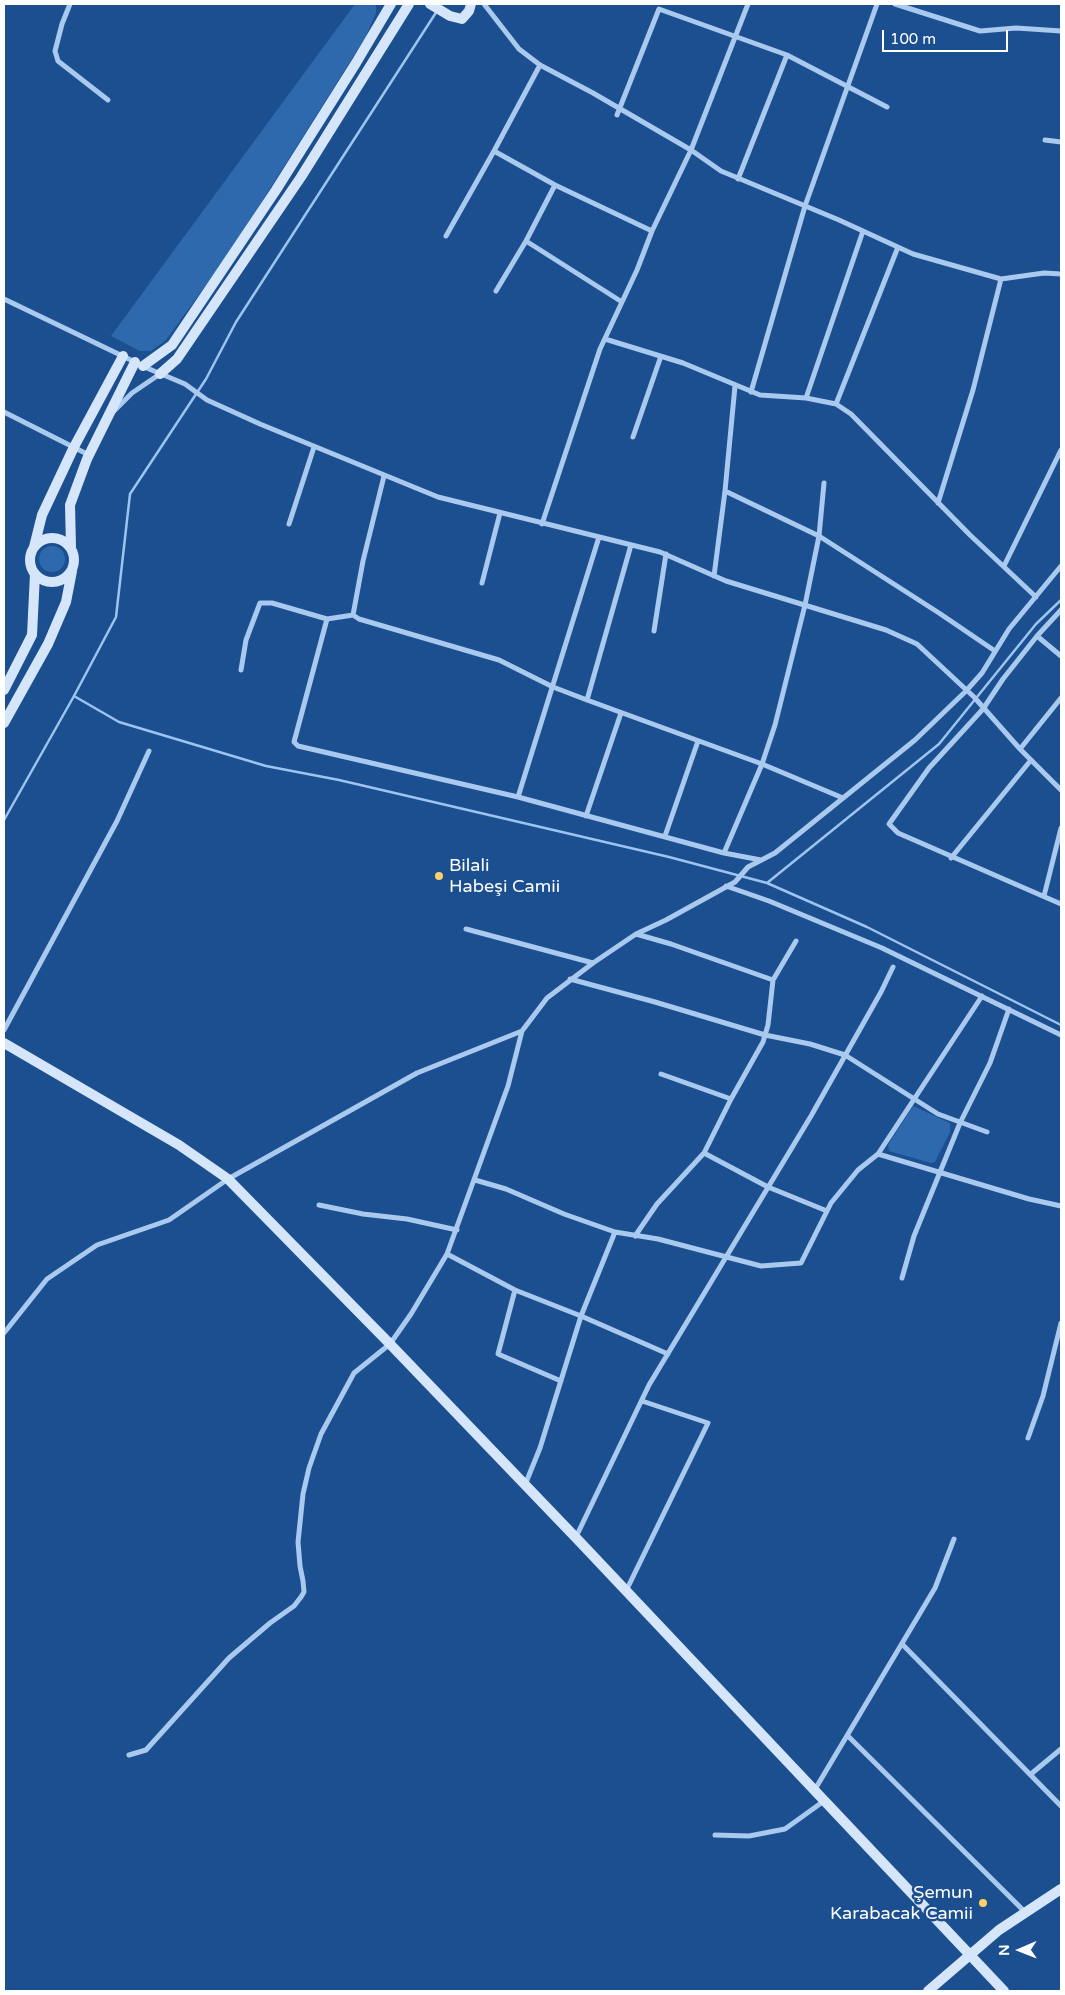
<!DOCTYPE html>
<html>
<head>
<meta charset="utf-8">
<style>
	body { margin:0 }
	#map { position:relative; width:1065px; height:1995px; overflow:hidden; background:#1b4f8f; font-family:"Varela Round",sans-serif }
	canvas { display:block }
	.frame { position:absolute; inset:0; border:5px solid #fff; pointer-events:none }
	.north { position:absolute; left:995px; top:1925px; width:50px; height:50px; -webkit-text-stroke:4px #1b4f8f; paint-order:stroke; rotate:269deg; font-size:14px; font-weight:700; line-height:20px; text-align:center; color:#fff }
	.north::after { content:''; display:block; margin:auto; width:18px; height:22px; background:#fff; clip-path:polygon(50% 0,100% 100%,50% 72%,0 100%) }
	.scale { position:absolute; left:882px; top:30px; width:126px; height:22px; box-sizing:border-box; border:2px solid #fff; border-top:0; padding-left:6px; font-size:15px; line-height:18px; white-space:nowrap; color:#fff; -webkit-text-stroke:4px #1b4f8f; paint-order:stroke }
</style>
</head>
<body>
<div id="map">
<canvas width="1065" height="1995"></canvas>
<div class="frame"></div>
<div class="north">N</div>
<div class="scale">100 m</div>
</div>
<script>
const ctx = document.querySelector('canvas').getContext('2d');
ctx.lineJoin = 'round';
function fill(path, color) {
  ctx.fillStyle = color;
  ctx.fill(path, 'evenodd');
}
function toPath(rows) {
  const path = new Path2D();
  for (const r of rows) {
    if (r.length === 3) {
      path.moveTo(r[0] + r[2], r[1]);
      path.arc(r[0], r[1], r[2], 0, 2 * Math.PI);
      continue;
    }
    path.moveTo(r[0], r[1]);
    for (let i = 2; i < r.length; i += 2) path.lineTo(r[i], r[i + 1]);
  }
  return path;
}
function trace(path, color, width, dash) {
  ctx.strokeStyle = color;
  ctx.lineWidth = width;
  ctx.lineCap = dash ? 'butt' : 'round';
  ctx.setLineDash(dash || []);
  ctx.stroke(path);
}
function label(font, color, halo, rows, align = 'center') {
  ctx.font = font + ' "Varela Round",sans-serif';
  ctx.lineWidth = 5;
  ctx.setLineDash([]);
  ctx.textBaseline = 'middle';
  ctx.strokeStyle = halo;
  ctx.fillStyle = color;
  for (const [text, x, y, turn = 0] of rows) {
    ctx.save();
    ctx.translate(x, y);
    ctx.rotate((+turn || 0) * Math.PI / 180);
    ctx.textAlign = isNaN(turn) ? turn : align;
    if (halo) ctx.strokeText(text, 0, 0);
    ctx.fillText(text, 0, 0);
    ctx.restore();
  }
}
fill(toPath([
	[355,4,376,4,376,13,365,38,230,252,166,340,151,351,140,351,111,336],
	[52,559,13],
	[913,1106,950,1123,950,1132,935,1162,931,1163,889,1151,888,1145]
]), '#2e69ad');
trace(toPath([
	[74,696,119,722,266,766,339,780,669,857,767,883,867,927,1061,1025],
	[4,820,74,696,116,617,130,494,206,379,236,322,437,11],
	[767,883,939,744,1036,624,1061,600]
]), '#9cc4f0', 2.5);
trace(toPath([
	[70,4,62,24,55,51,58,61,108,100],
	[484,4,519,49,540,65,494,151],
	[895,4,980,31,1016,28,1061,31],
	[540,65,593,93,691,150,721,171,839,220,913,254,1001,279,1044,273,1061,274],
	[617,115,659,9,787,55,887,107],
	[1045,140,1061,142],
	[738,179,787,55],
	[446,236,494,151,555,185,652,231],
	[526,241,622,302],
	[496,291,526,241,555,185],
	[4,299,135,362],
	[605,339,683,363,760,395,806,398,836,404,851,414,970,535,1036,597],
	[142,366,185,384,207,400,260,424,438,497,660,552,726,581,886,630,917,644,974,697,1020,749,1061,790],
	[751,392,805,206,877,4],
	[806,398,863,231],
	[836,404,898,247],
	[114,411,132,393,160,374],
	[4,412,89,455],
	[633,437,661,356],
	[725,491,819,536,939,613,995,651],
	[938,503,973,390,1001,279],
	[289,524,314,447],
	[542,524,600,349,637,270,652,231,691,150,748,4],
	[1004,566,1061,450],
	[714,576,725,491,735,386],
	[482,583,500,513],
	[1061,610,1037,636,1003,679,983,709,929,768,889,824,898,833,1061,904],
	[353,615,363,561,384,476],
	[327,619,294,742,298,746,518,797,599,537],
	[654,631,666,554],
	[1037,636,1061,656],
	[241,670,246,640,260,603,272,603,327,619,353,615,359,619,499,660,553,687,587,700,762,764,843,798],
	[587,700,631,545],
	[1020,749,1061,698],
	[518,797,724,853,761,860],
	[586,816,621,713],
	[665,836,698,741],
	[724,853,762,764,775,725,805,605,819,536,824,483],
	[951,858,1031,760],
	[726,886,769,901,882,948,1061,1035],
	[1044,896,1061,828],
	[466,929,593,963],
	[636,934,671,944,773,980],
	[570,979,655,1002,765,1035,810,1044,845,1055,938,1114,987,1132],
	[4,1030,117,821,149,751],
	[661,1074,731,1099],
	[704,1153,768,1187,827,1211],
	[878,1154,1029,1199,1061,1206],
	[475,1180,506,1189,564,1214,615,1232,658,1239,761,1266,801,1263,831,1203,858,1170,878,1154,982,996],
	[319,1205,363,1214,407,1219,457,1230],
	[635,1236,657,1204,704,1153,731,1099,763,1042,768,1025,773,980,796,941],
	[447,1254,515,1290,581,1316,668,1354],
	[902,1278,914,1236,960,1123,990,1063,1009,1009],
	[515,1290,498,1354,561,1381],
	[4,1333,47,1279,97,1245,169,1220,228,1179,417,1073,522,1031],
	[1028,1438,1043,1396,1061,1323],
	[525,1485,540,1448,581,1316,615,1232],
	[576,1537,649,1385,811,1116,881,992,893,967],
	[626,1591,708,1423,642,1401],
	[902,1644,1061,1806],
	[848,1736,1025,1912],
	[129,1755,146,1750,229,1658,270,1623,294,1606,301,1597,304,1592,303,1581,300,1566,298,1542,303,1494,309,1468,321,1434,354,1373,390,1344,411,1314,447,1254,508,1086,522,1031,547,998,593,963,636,934,666,920,735,882,748,867,775,853,915,740,966,691,982,673,1009,629,1061,566],
	[1031,1774,1061,1749],
	[814,1791,935,1588,954,1539],
	[715,1835,749,1836,785,1829,824,1801]
]), '#a9c9ee', 5);
trace(toPath([
	[430,4,450,16,462,19,469,11,471,4],
	[143,366,172,345,276,190,356,63,391,4],
	[160,374,177,359,301,177,409,4],
	[52,560,22],
	[34,547,42,515,74,447,123,356],
	[71,547,70,505,87,459,135,362],
	[4,690,32,635,35,574],
	[4,723,48,644,66,602,72,571],
	[4,1043,179,1145,228,1179,390,1344,580,1542,1004,1991],
	[928,1991,999,1930,1061,1889]
]), '#d6e6fa', 10);
for (const [x, y, r, color] of [
	[439,876,5,"#ffd166"],
	[983,1903,5,"#ffd166"]
]) {
  const dot = new Path2D();
  dot.arc(x, y, r, 0, 2 * Math.PI);
  ctx.fillStyle = color;
  ctx.fill(dot);
  trace(dot, '#1b4f8f', 2);
}
label('18px', '#fff', '#1b4f8f', [
	["Bilali",449,866],
	["Habeşi Camii",449,887],
	["Şemun",973,1893,"right"],
	["Karabacak Camii",973,1914,"right"]
], 'left');
</script>
</body>
</html>
